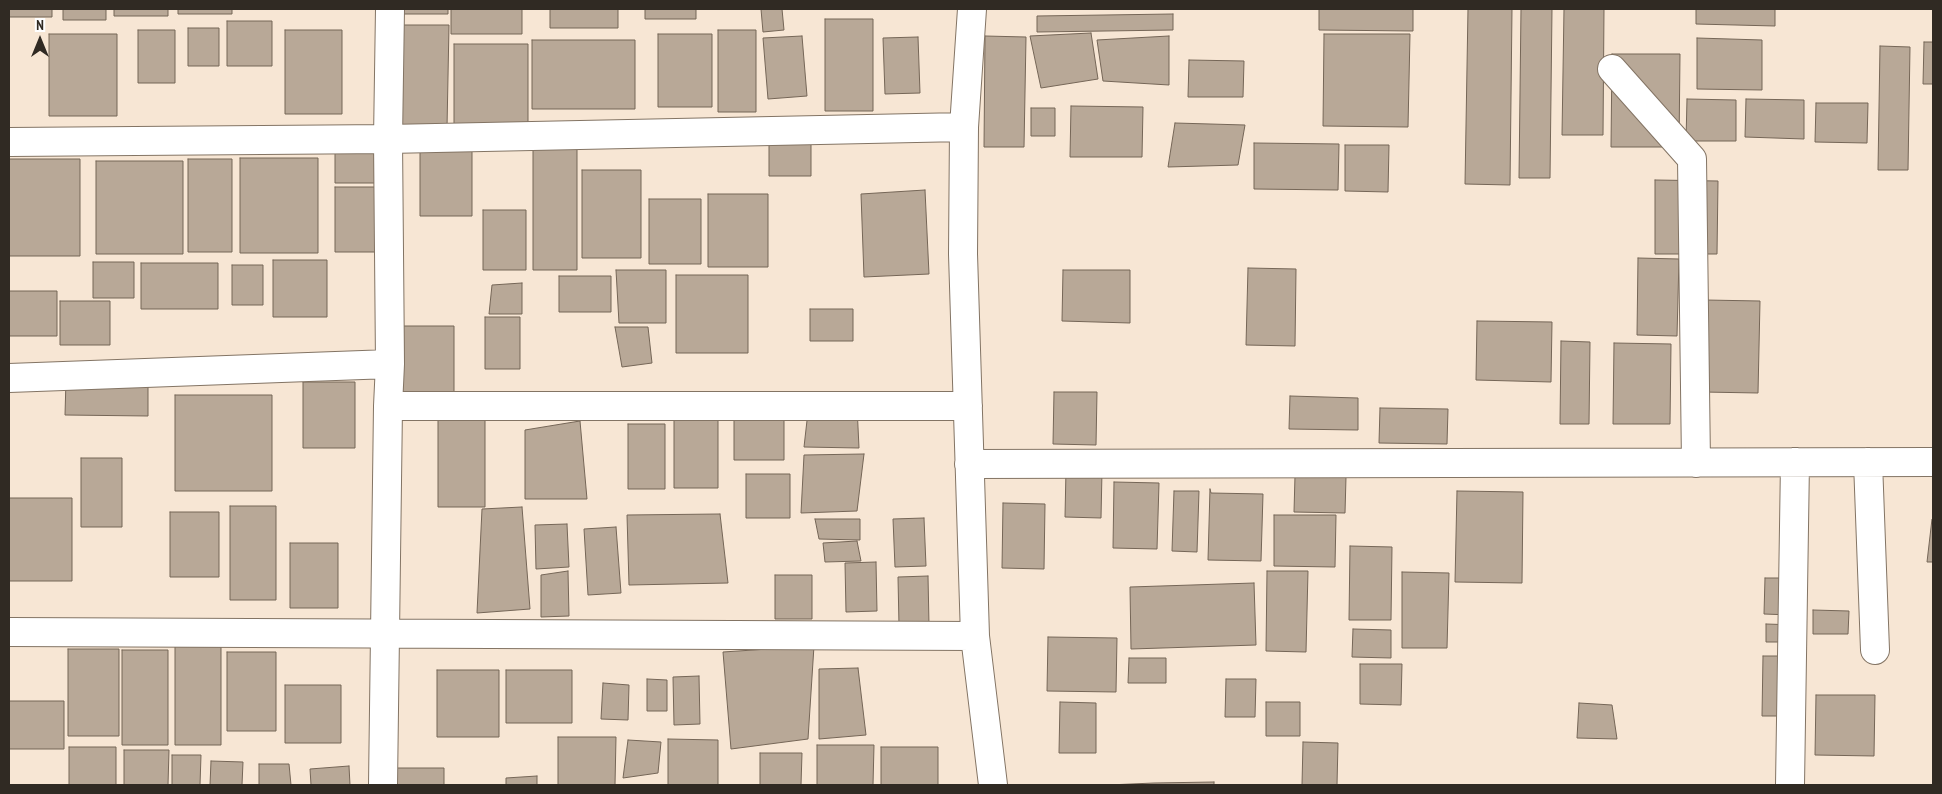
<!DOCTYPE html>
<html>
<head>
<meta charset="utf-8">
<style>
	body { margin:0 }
	#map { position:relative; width:1942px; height:794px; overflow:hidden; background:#f7e6d4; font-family:"PT Sans Narrow",sans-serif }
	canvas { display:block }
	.frame { position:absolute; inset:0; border:10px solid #302a23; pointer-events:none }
	.north { position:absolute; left:15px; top:15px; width:50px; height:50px; -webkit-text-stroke:4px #fff; paint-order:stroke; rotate:0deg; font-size:14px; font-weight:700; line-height:20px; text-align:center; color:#302a23 }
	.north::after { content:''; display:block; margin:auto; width:18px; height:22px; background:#302a23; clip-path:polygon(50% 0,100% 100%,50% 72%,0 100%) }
</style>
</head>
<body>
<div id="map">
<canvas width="1942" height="794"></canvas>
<div class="frame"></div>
<div class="north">N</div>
</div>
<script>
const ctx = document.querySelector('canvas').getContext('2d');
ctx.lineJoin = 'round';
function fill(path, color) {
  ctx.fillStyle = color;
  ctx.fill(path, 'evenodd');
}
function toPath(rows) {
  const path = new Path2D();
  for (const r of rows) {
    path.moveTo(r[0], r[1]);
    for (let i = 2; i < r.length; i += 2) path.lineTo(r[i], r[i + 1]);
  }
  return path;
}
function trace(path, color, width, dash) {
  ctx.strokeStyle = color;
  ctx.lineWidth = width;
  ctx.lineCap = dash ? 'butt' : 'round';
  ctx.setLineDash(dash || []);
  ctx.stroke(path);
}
const building = toPath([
	[9,9,52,9,52,17,9,17,9,9],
	[63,9,106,9,106,20,63,20,63,9],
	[114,9,168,9,168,16,114,16,114,9],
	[178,9,232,9,232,14,178,14,178,9],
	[394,9,448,9,448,14,394,14,394,9],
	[451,9,522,9,522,34,451,34,451,9],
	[550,9,618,9,618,28,550,28,550,9],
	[645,9,696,9,696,19,645,19,645,9],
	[761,9,782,9,784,30,763,32,761,9],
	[1319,9,1413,9,1413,31,1319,30,1319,9],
	[1468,9,1512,9,1510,185,1465,184,1468,9],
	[1521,9,1552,9,1550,178,1519,178,1521,9],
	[1564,9,1604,9,1603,135,1562,135,1564,9],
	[1696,9,1775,9,1775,26,1696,24,1696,9],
	[1173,14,1173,30,1037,32,1037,16,1173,14],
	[825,19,873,19,873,111,825,111,825,19],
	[227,21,272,21,272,66,227,66,227,21],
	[393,25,449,25,447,128,392,127,393,25],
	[188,28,219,28,219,66,188,66,188,28],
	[138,30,175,30,175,83,138,83,138,30],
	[285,30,342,30,342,114,285,114,285,30],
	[718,30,756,30,756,112,718,112,718,30],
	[1091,33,1098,79,1041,88,1030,36,1091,33],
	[49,34,117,34,117,116,49,116,49,34],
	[658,34,712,34,712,107,658,107,658,34],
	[1324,34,1410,34,1408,127,1323,126,1324,34],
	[802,36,807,96,768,99,763,38,802,36],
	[985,36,1026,37,1024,147,984,147,985,36],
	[1169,36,1169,85,1103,81,1097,40,1169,36],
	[918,37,920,93,885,94,883,38,918,37],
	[1697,38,1762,40,1762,90,1697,89,1697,38],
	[532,40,635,40,635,109,532,109,532,40],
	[1924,42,1933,42,1933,84,1923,84,1924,42],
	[454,44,528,44,528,124,454,124,454,44],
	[1880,46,1910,47,1908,170,1878,170,1880,46],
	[1612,54,1680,54,1679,147,1611,147,1612,54],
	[1189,60,1244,61,1243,97,1188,97,1189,60],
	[1687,99,1736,100,1736,141,1686,141,1687,99],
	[1746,99,1804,100,1804,139,1745,137,1746,99],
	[1816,103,1868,103,1867,143,1815,142,1816,103],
	[1071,106,1143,107,1142,157,1070,157,1071,106],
	[1031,108,1055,108,1055,136,1031,136,1031,108],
	[1175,123,1245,125,1238,165,1168,167,1175,123],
	[335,141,376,141,376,183,335,183,335,141],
	[533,141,577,141,577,270,533,270,533,141],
	[769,141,811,141,811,176,769,176,769,141],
	[1254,143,1339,144,1338,190,1254,189,1254,143],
	[1345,145,1389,145,1388,192,1345,191,1345,145],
	[420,150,472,150,472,216,420,216,420,150],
	[240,158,318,158,318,253,240,253,240,158],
	[9,159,80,159,80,256,9,256,9,159],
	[188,159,232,159,232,252,188,252,188,159],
	[96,161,183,161,183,254,96,254,96,161],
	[582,170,641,170,641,258,582,258,582,170],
	[1655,180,1718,181,1717,254,1655,254,1655,180],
	[335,187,387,187,387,252,335,252,335,187],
	[925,190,929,274,864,277,861,194,925,190],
	[708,194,768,194,768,267,708,267,708,194],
	[649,199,701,199,701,264,649,264,649,199],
	[483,210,526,210,526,270,483,270,483,210],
	[1638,258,1679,259,1677,336,1637,335,1638,258],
	[273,260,327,260,327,317,273,317,273,260],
	[93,262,134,262,134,298,93,298,93,262],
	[141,263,218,263,218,309,141,309,141,263],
	[232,265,263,265,263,305,232,305,232,265],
	[1248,268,1296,269,1295,346,1246,345,1248,268],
	[616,270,666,270,666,323,619,323,616,270],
	[1063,270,1130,270,1130,323,1062,321,1063,270],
	[676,275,748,275,748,353,676,353,676,275],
	[559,276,611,276,611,312,559,312,559,276],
	[522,283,522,314,489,314,492,285,522,283],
	[9,291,57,291,57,336,9,336,9,291],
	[1705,300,1760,301,1758,393,1703,392,1705,300],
	[60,301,110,301,110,345,60,345,60,301],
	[810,309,853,309,853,341,810,341,810,309],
	[485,317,520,317,520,369,485,369,485,317],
	[1477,321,1552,322,1551,382,1476,380,1477,321],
	[402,326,454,326,454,392,402,392,402,326],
	[615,327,648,327,652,363,622,367,615,327],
	[1561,341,1590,342,1589,424,1560,424,1561,341],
	[1614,343,1671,344,1670,424,1613,424,1614,343],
	[66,380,148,381,148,416,65,415,66,380],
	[303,382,355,382,355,448,303,448,303,382],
	[1054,392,1097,392,1096,445,1053,444,1054,392],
	[175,395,272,395,272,491,175,491,175,395],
	[1290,396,1358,398,1358,430,1289,429,1290,396],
	[809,403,857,406,859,448,804,447,809,403],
	[1380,408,1448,409,1447,444,1379,443,1380,408],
	[438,410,485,410,485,507,438,507,438,410],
	[674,417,718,417,718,488,674,488,674,417],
	[734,418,784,418,784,460,734,460,734,418],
	[580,421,587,499,525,499,525,430,580,421],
	[628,424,665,424,665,489,628,489,628,424],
	[864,454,857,511,801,513,804,455,864,454],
	[81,458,122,458,122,527,81,527,81,458],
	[1066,470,1102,471,1101,518,1065,517,1066,470],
	[746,474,790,474,790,518,746,518,746,474],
	[1295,476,1346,477,1345,513,1294,512,1295,476],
	[1114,482,1159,483,1157,549,1113,548,1114,482],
	[1210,489,1211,493,1263,494,1261,561,1208,560,1210,489],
	[1174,491,1199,491,1197,552,1172,551,1174,491],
	[1457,491,1523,492,1522,583,1455,582,1457,491],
	[9,498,72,498,72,581,9,581,9,498],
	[1003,503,1045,504,1044,569,1002,568,1003,503],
	[230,506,276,506,276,600,230,600,230,506],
	[522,507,530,609,477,613,482,509,522,507],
	[170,512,219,512,219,577,170,577,170,512],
	[720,514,728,583,629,585,627,515,720,514],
	[1274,515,1336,515,1335,567,1274,566,1274,515],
	[924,518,926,566,895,567,893,519,924,518],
	[1933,518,1933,562,1927,562,1932,519,1933,518],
	[815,519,860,519,860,540,819,539,815,519],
	[567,524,569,567,536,569,535,525,567,524],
	[616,527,621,593,588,595,584,529,616,527],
	[857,541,861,561,825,562,823,543,857,541],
	[290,543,338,543,338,608,290,608,290,543],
	[1350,546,1392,547,1391,620,1349,620,1350,546],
	[876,562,877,611,846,612,845,563,876,562],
	[568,571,569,616,541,617,541,575,568,571],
	[1267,571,1308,571,1306,652,1266,651,1267,571],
	[1402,572,1449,573,1447,648,1402,648,1402,572],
	[775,575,812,575,812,619,775,619,775,575],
	[928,576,929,625,899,626,898,577,928,576],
	[1765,578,1792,578,1791,615,1764,614,1765,578],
	[1254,583,1256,645,1131,649,1130,587,1254,583],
	[1813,610,1849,611,1848,634,1813,634,1813,610],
	[1766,624,1796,625,1796,642,1766,642,1766,624],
	[1353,629,1391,630,1391,658,1352,657,1353,629],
	[1048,637,1117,638,1116,692,1047,691,1048,637],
	[175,646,221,646,221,745,175,745,175,646],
	[814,646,808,739,731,749,723,652,814,646],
	[68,649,119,649,119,736,68,736,68,649],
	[122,650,168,650,168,745,122,745,122,650],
	[227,652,276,652,276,731,227,731,227,652],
	[1763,656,1803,656,1802,716,1762,716,1763,656],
	[1129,658,1166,658,1166,683,1128,683,1129,658],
	[1360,664,1402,664,1401,705,1360,704,1360,664],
	[858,668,866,735,819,739,819,669,858,668],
	[437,670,499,670,499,737,437,737,437,670],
	[506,670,572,670,572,723,506,723,506,670],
	[699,676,700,724,674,725,673,677,699,676],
	[647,679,667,680,667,711,647,711,647,679],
	[1226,679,1256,679,1255,717,1225,717,1226,679],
	[603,683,629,685,628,720,601,719,603,683],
	[285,685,341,685,341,743,285,743,285,685],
	[1816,695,1875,695,1874,756,1815,755,1816,695],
	[9,701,64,701,64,749,9,749,9,701],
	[1060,702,1096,703,1096,753,1059,753,1060,702],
	[1266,702,1300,702,1300,736,1266,736,1266,702],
	[1579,703,1612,705,1617,739,1577,738,1579,703],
	[558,737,616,737,615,785,558,785,558,737],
	[668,739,718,740,718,785,668,785,668,739],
	[628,740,661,742,658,773,623,778,628,740],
	[1303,742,1338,743,1337,785,1302,785,1303,742],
	[817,745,874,745,873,785,817,785,817,745],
	[69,747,116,747,116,785,69,785,69,747],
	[881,747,938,747,938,785,881,785,881,747],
	[124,750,169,750,168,785,124,785,124,750],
	[760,753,802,753,801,785,760,785,760,753],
	[172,755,201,755,200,785,172,785,172,755],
	[211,761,243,762,242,785,210,785,211,761],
	[259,764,289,764,291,785,259,785,259,764],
	[349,766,350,785,311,785,310,769,349,766],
	[388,768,444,768,444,785,387,785,388,768],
	[537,776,537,785,506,785,506,778,537,776],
	[1214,782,1214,785,1108,785,1154,783,1214,782]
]);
fill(building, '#b8a897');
trace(building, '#756657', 1);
const minor = toPath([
	[972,9,964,127,963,254,975,636,993,785],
	[1612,69,1692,159,1696,463],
	[9,142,388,139,964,127],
	[9,378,390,364],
	[388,406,968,406],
	[1868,462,1875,650],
	[969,464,1933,462],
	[9,632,975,636],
	[383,785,388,406,390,364,388,139,390,9],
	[1790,785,1795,462]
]);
trace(minor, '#837464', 30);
trace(minor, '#fff', 28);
</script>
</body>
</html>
